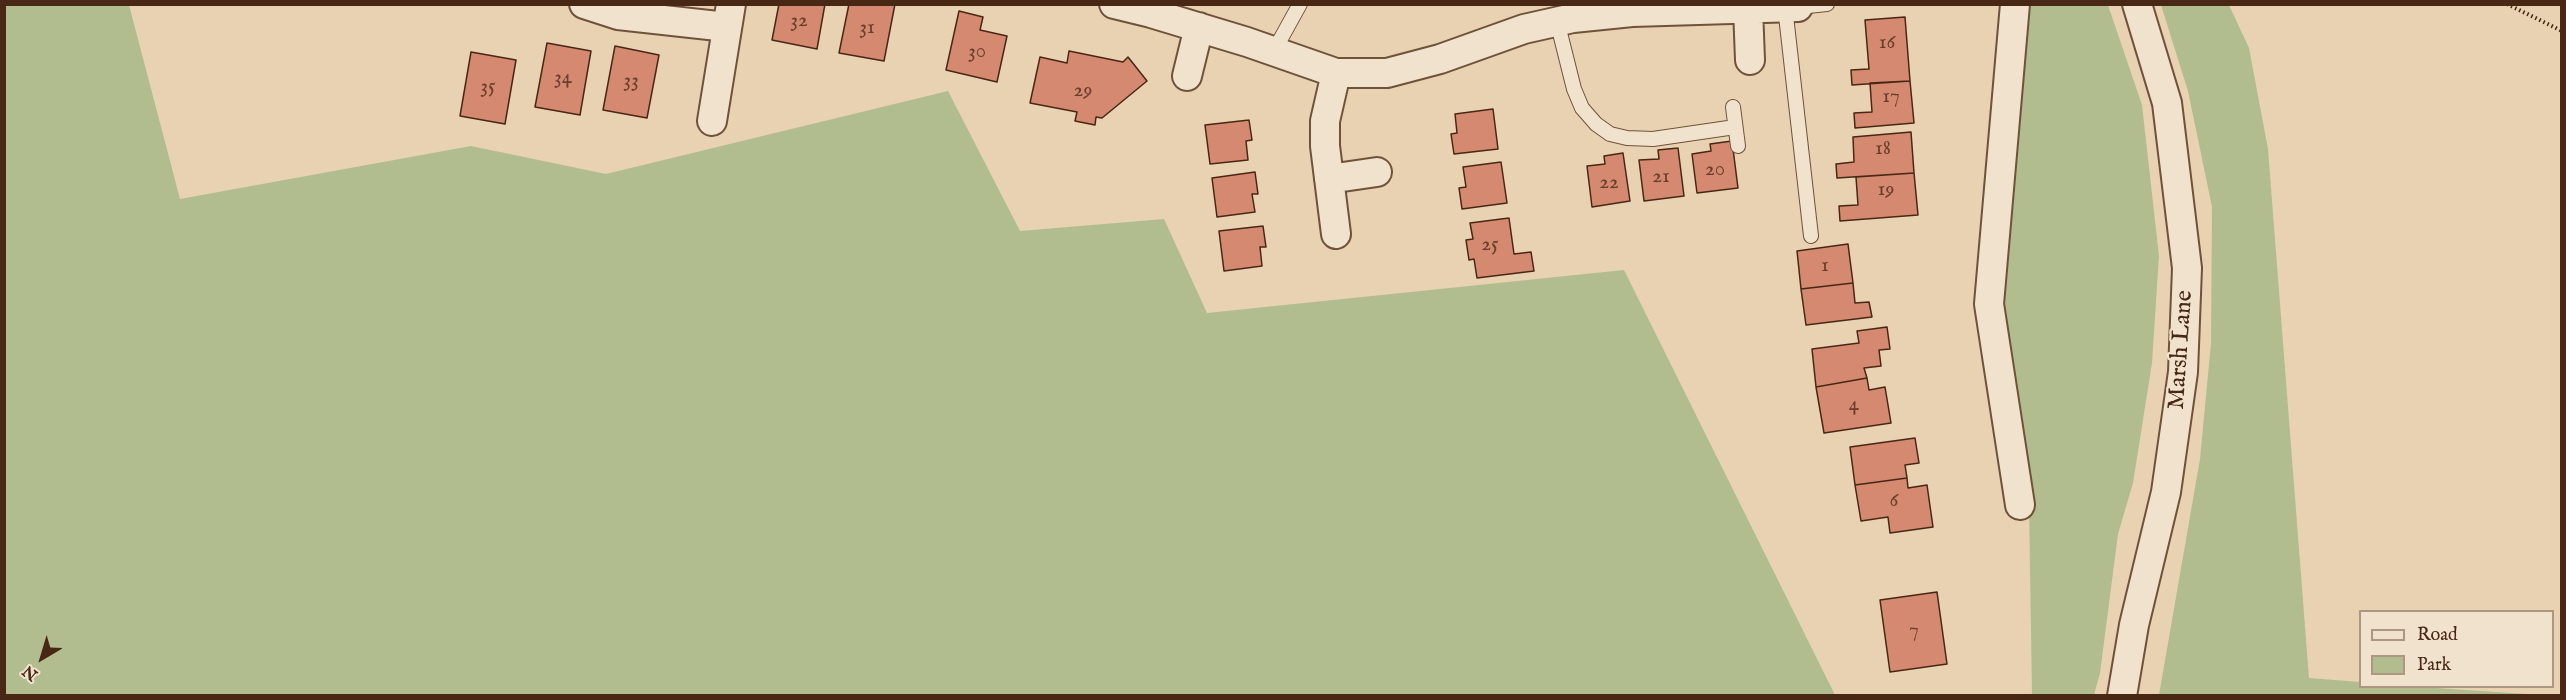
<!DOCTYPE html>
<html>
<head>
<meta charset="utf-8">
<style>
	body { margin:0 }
	#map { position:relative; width:2566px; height:700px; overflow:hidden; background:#e8d2b1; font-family:"IM FELL English",serif }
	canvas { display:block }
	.frame { position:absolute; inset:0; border:6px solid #482714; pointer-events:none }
	.legend { position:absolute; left:2359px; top:610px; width:195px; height:78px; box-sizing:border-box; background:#f0e2cc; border:2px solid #ad9782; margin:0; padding:8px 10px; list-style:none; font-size:18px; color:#482714 }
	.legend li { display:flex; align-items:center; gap:12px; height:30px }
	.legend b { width:30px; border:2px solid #ad9782 }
	.north { position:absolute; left:12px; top:628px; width:60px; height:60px; -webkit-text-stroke:4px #f0e2cc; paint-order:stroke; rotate:218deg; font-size:16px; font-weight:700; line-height:24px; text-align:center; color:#482714 }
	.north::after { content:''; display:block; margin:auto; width:21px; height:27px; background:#482714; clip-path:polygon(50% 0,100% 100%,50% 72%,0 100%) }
</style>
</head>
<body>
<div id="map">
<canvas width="2566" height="700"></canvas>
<div class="frame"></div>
<ul class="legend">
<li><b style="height:8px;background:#f0e2cc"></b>Road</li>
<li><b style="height:16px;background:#b1bd8f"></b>Park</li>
</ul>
<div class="north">N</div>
</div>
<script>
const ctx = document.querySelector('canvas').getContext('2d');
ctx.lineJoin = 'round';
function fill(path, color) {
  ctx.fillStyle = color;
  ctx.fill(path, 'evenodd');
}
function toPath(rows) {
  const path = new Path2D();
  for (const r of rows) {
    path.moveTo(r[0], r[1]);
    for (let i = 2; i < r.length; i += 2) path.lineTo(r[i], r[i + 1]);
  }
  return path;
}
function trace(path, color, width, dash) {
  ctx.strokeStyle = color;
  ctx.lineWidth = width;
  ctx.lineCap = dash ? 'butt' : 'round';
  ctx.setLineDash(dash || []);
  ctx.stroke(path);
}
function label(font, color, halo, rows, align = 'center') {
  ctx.font = font + ' "IM FELL English",serif';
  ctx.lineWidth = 4.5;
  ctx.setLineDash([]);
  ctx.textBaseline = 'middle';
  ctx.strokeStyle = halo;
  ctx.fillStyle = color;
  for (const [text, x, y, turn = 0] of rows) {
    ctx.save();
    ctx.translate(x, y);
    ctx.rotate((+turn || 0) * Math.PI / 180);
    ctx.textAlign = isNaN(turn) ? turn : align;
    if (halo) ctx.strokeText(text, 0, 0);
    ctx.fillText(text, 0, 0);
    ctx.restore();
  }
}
fill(toPath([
	[4,5,129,5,180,199,471,146,606,174,948,91,1020,231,1164,219,1207,313,1624,270,1835,695,5,695],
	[2023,5,2108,5,2142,105,2159,256,2152,363,2133,483,2118,534,2100,673,2094,695,2032,695,2029,505,1996,304],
	[2161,5,2229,5,2249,48,2268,149,2309,678,2360,682,2360,686,2421,687,2541,695,2159,695,2200,459,2211,343,2212,207,2188,91]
]), '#b1bd8f');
const building = toPath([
	[779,4,825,4,817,49,772,40,779,4],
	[849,4,895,4,884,61,839,53,849,4],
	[959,11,983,17,980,30,1007,36,997,82,946,70,959,11],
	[1905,17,1910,81,1852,85,1851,70,1869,69,1865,20,1905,17],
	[547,43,591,51,580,115,535,107,547,43],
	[615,46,659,55,647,118,603,110,615,46],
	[1069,51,1123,62,1128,57,1147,81,1102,118,1096,117,1095,125,1075,121,1077,112,1030,103,1040,57,1067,63,1069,51],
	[471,52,516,60,505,124,460,116,471,52],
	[1910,81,1914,123,1855,128,1854,113,1872,112,1870,83,1910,81],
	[1493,109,1498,149,1454,154,1451,134,1457,133,1455,114,1493,109],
	[1249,120,1252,140,1246,141,1248,160,1210,164,1205,125,1249,120],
	[1911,132,1914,173,1837,178,1836,164,1854,162,1853,137,1911,132],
	[1732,141,1738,188,1697,193,1692,154,1711,151,1710,144,1732,141],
	[1678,148,1684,196,1644,201,1639,160,1659,159,1658,150,1678,148],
	[1623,153,1630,201,1592,207,1587,166,1605,164,1604,156,1623,153],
	[1501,162,1507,203,1462,209,1459,188,1466,187,1463,167,1501,162],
	[1255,172,1258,194,1252,194,1255,212,1217,217,1212,178,1255,172],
	[1914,173,1918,215,1840,221,1839,206,1858,205,1856,177,1914,173],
	[1509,218,1514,254,1531,252,1534,271,1477,278,1474,259,1469,260,1466,240,1473,239,1470,223,1509,218],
	[1263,226,1266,247,1260,247,1262,266,1224,271,1219,231,1263,226],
	[1848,244,1853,283,1801,289,1797,251,1848,244],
	[1853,283,1855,303,1869,302,1872,317,1806,325,1801,289,1853,283],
	[1887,327,1890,349,1879,350,1881,366,1864,368,1867,378,1816,387,1812,349,1859,343,1857,331,1887,327],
	[1867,378,1869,390,1885,387,1891,423,1824,433,1816,387,1867,378],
	[1915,438,1919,463,1905,465,1907,478,1855,485,1850,447,1915,438],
	[1907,478,1908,488,1927,485,1933,527,1890,533,1888,517,1861,521,1855,485,1907,478],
	[1937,592,1947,664,1890,672,1880,600,1937,592]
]);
fill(building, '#d58970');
trace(building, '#482714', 1.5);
const lane = toPath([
	[1785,7,1811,236],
	[1798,7,1827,4],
	[1557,21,1574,89,1582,108,1596,124,1610,134,1627,138,1653,139,1735,127],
	[1274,51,1300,4],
	[1733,107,1738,146]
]);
const street = toPath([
	[584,4,618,15,727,27],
	[1114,4,1151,13,1247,42,1336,73,1387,73,1440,59,1524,29,1573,18,1632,12,1798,7],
	[2015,4,1989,304,2020,505],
	[1748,8,1750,60],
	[1336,73,1325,121,1325,146,1336,234],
	[1187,76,1199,27],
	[712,121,731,4],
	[1329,179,1377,172],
	[2122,696,2134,625,2166,492,2183,372,2187,268,2167,103,2137,4]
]);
trace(lane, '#70523b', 16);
trace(street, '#70523b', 32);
trace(toPath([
	[2507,4,2562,31]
]), '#482714', 4, [1.5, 3]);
trace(lane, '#f0e2cc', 14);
trace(street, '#f0e2cc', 28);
label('21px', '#6b402b', null, [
	["32",799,22],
	["31",867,29],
	["16",1887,44],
	["30",977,53],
	["34",563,79],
	["33",631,82],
	["35",488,88],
	["29",1083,92],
	["17",1891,98],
	["18",1883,150],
	["20",1715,171],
	["21",1661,178],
	["22",1609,184],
	["19",1886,191],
	["25",1490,246],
	["1",1825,267],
	["4",1854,406],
	["6",1894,502],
	["7",1914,632]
]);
label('24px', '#482714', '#f0e2cc', [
	["Marsh Lane",2182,350,-86]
]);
</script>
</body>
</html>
